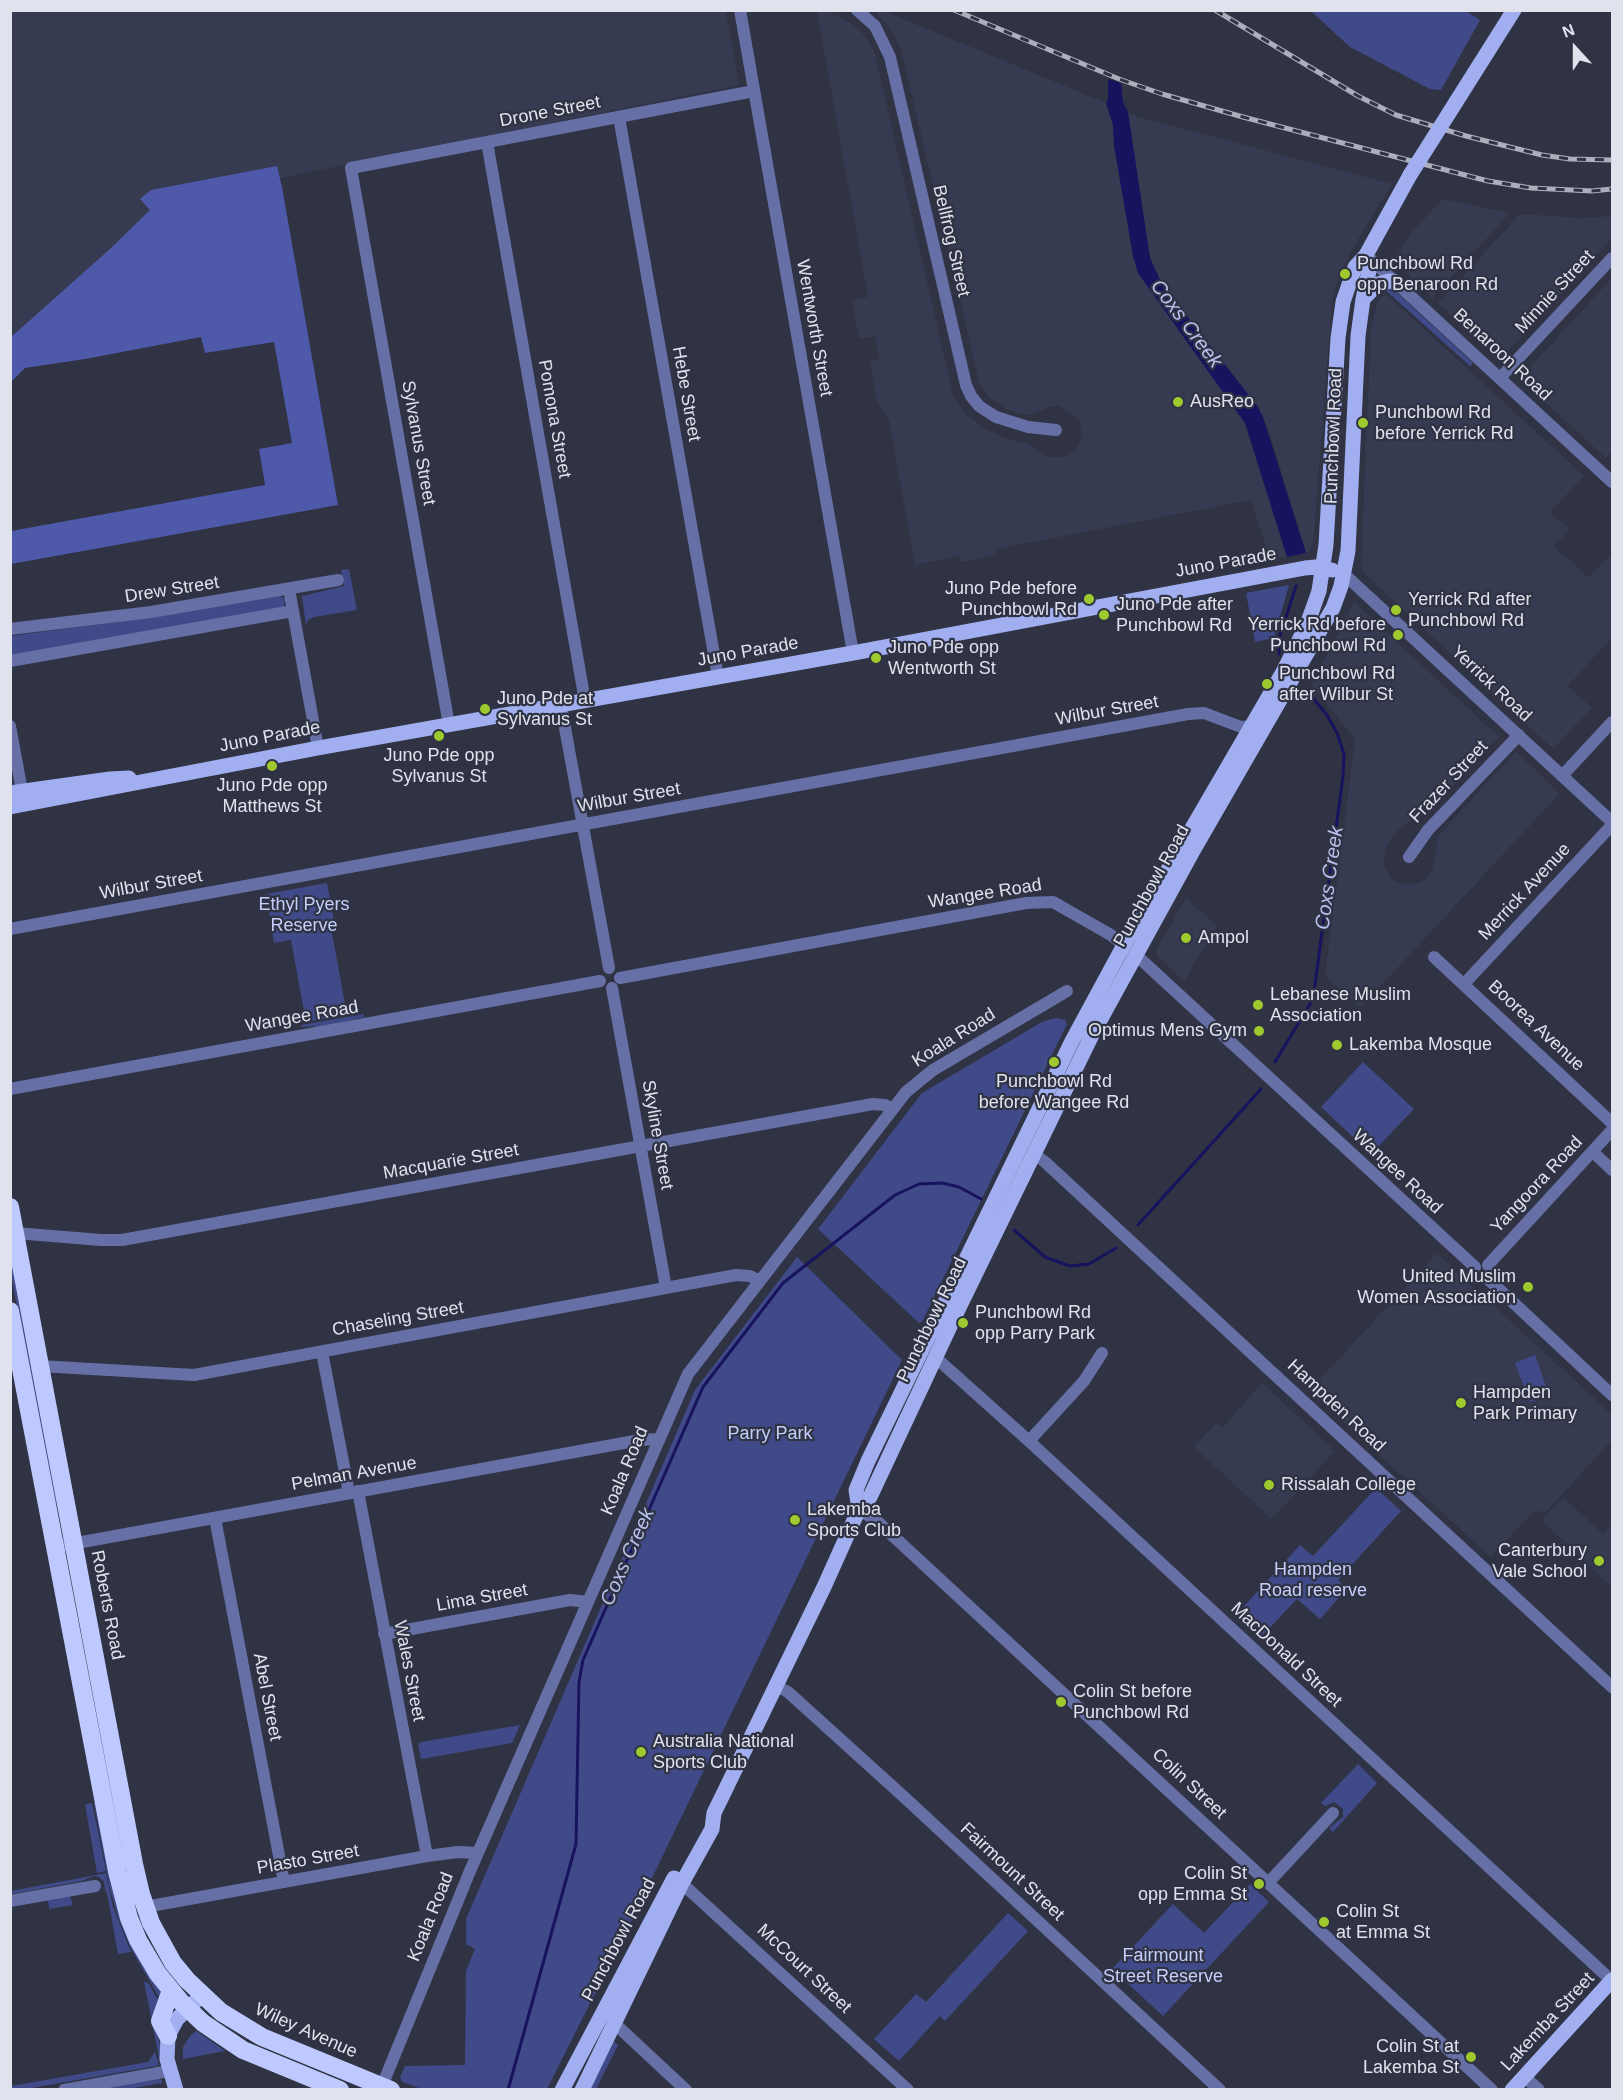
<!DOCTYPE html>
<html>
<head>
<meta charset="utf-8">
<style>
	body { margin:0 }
	#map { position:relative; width:1623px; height:2100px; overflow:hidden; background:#2f3343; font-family:Helvetica,sans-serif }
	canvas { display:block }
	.frame { position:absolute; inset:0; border:12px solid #e0e3ee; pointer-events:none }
	.north { position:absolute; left:1545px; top:18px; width:60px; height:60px; -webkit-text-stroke:4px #2f3343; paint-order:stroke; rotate:339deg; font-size:16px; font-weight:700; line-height:24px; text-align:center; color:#e0e3ee }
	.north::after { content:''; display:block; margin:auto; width:21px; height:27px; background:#e0e3ee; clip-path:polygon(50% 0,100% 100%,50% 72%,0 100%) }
</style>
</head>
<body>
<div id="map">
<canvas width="1623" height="2100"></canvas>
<div class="frame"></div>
<div class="north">N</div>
</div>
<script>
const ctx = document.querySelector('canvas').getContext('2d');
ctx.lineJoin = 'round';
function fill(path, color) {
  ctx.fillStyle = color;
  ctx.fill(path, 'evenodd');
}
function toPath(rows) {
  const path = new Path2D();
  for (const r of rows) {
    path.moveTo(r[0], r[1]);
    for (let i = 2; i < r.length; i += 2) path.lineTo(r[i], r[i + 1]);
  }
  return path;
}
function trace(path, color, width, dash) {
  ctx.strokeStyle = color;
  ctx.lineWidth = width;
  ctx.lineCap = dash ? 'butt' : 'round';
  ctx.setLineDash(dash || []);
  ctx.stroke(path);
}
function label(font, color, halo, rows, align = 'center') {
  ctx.font = font + ' Helvetica,sans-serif';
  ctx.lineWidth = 4.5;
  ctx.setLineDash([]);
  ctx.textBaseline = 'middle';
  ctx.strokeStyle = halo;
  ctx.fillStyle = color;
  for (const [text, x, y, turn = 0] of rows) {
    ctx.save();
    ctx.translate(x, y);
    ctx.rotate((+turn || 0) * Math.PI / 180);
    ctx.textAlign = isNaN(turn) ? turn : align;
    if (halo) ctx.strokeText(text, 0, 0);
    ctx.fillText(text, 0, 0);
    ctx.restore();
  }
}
fill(toPath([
	[11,11,726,11,739,85,177,199,11,338],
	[817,11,827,11,855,26,867,38,875,54,953,395,966,414,985,429,1005,438,1028,444,1048,457,1063,457,1076,449,1082,435,1080,423,1072,413,1058,406,1052,406,1036,413,1027,415,1006,409,988,396,979,382,901,49,889,27,874,11,884,11,1106,103,1113,125,1133,256,1138,273,1245,423,1287,557,1270,560,1251,500,996,549,996,555,961,562,959,556,915,565,889,420,877,400,870,360,879,359,875,336,859,339,852,300,868,297],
	[1128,112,1139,117,1392,184,1351,251,1338,279,1332,302,1313,545,1309,551,1306,553,1269,431,1258,407,1162,284,1150,258],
	[1443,199,1510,213,1432,298,1395,262,1396,256,1411,233],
	[1520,214,1581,218,1612,216,1612,238,1500,360,1438,303],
	[1612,278,1612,450,1606,458,1523,382,1522,376],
	[1387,295,1584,476,1550,512,1570,530,1554,546,1589,578,1612,553,1612,637,1568,686,1592,708,1553,749,1366,575,1361,565,1371,328,1377,303,1382,296],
	[1354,602,1499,737,1445,795,1427,810,1403,825,1392,836,1386,850,1384,861,1385,867,1391,878,1397,882,1409,885,1420,883,1428,877,1433,867,1438,836,1516,752,1560,793,1360,1008,1325,975,1355,739,1311,685],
	[1186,898,1217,926,1184,981,1157,956,1156,950],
	[1437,1253,1476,1290,1471,1295,1475,1298,1480,1293,1612,1415,1612,1440,1546,1512,1534,1511,1491,1557,1309,1391],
	[1262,1383,1335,1451,1272,1519,1194,1447,1217,1423,1223,1427],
	[1563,1497,1603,1534,1612,1523,1612,1587,1542,1520]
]), '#363b51');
fill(toPath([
	[1311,11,1466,11,1480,20,1441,90,1430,89,1350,47],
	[1383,288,1392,288,1473,363,1470,366],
	[349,569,357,610,314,617,308,620,306,626,302,596,344,586,341,570],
	[1289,585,1274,638,1255,642,1246,593],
	[280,596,285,599,284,607,11,658,10,636,155,617],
	[327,883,336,932,332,933,347,1015,306,1022,291,940,274,943,266,894],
	[364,1014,364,1017,318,1028,314,1026,302,1027,301,1025],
	[1056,1018,1065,1020,1067,1024,922,1322,919,1323,818,1229,922,1093,1042,1022],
	[1363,1062,1414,1109,1371,1154,1321,1107],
	[10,1246,64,1533,46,1466,11,1274],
	[797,1257,902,1360,623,1938,547,2089,422,2089,402,2082,400,2077,405,2066,465,2065,466,1971,475,1949,466,1944,466,1919,695,1390],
	[1535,1355,1549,1395,1530,1402,1515,1363],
	[1376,1488,1401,1511,1338,1580,1347,1589,1320,1619,1297,1599,1261,1637,1236,1615,1300,1545,1313,1556],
	[520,1725,512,1743,421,1759,418,1745,421,1742],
	[1358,1764,1377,1783,1333,1832,1329,1828,1343,1817,1343,1809,1334,1802,1325,1806,1321,1803],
	[92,1803,106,1871,97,1873,85,1804],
	[94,1803,97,1803,162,1996,160,1999,131,1949,118,1917,110,1889],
	[106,1873,113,1907,131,1952,118,1954,107,1893,105,1890,104,1882,99,1877,94,1876,82,1881,11,1894,11,1891],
	[1250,1884,1269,1902,1163,2016,1112,1969,1173,1904,1204,1933],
	[70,1896,73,1905,49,1909,48,1900],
	[1008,1913,1028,1931,945,2021,940,2016,899,2061,874,2039,916,1994,926,2002],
	[144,1981,149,1984,159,2002,157,2027,162,2057,160,2063],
	[196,2031,198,2032,225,2051,183,2059,183,2047,190,2036],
	[614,2041,618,2045,596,2089,590,2090],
	[155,2052,159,2065,156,2066,26,2089,11,2089,11,2086,148,2062],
	[158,2079,162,2080,162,2083,128,2089,101,2089]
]), '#414a89');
fill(toPath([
	[277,166,282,187,338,505,11,564,11,531,265,485,259,449,292,443,274,342,205,353,201,337,85,359,25,368,11,382,10,338,110,249,150,210,140,199,151,190]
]), '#4e59aa');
fill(toPath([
	[1108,79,1121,83,1123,102,1128,112,1150,258,1162,284,1258,407,1263,417,1306,553,1287,557,1245,423,1138,273,1133,256,1114,146,1113,125,1106,103,1108,99]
]), '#17135f');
trace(toPath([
	[1279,654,1279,639,1296,586],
	[1275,1062,1313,999,1343,777,1344,754,1337,733,1327,715,1308,692],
	[1138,1225,1261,1089],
	[1014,1230,1045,1257,1070,1266,1089,1264,1116,1248],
	[508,2090,576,1844,579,1682,583,1660,703,1387,783,1283,895,1195,919,1184,942,1183,959,1187,981,1199]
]), '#17135f', 3);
trace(toPath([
	[740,10,853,653],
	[857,10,875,26,890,57,966,385,971,396,979,406,996,417,1028,427,1056,430],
	[619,117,718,677],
	[487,142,585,701],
	[1366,255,1612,482],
	[1500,378,1612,258],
	[1344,574,1612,822],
	[289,589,318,748],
	[10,629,151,612,338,580],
	[10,661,293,611],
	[561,706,609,968],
	[449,725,351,168,754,91],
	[10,726,22,791],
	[1562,776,1612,722],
	[1409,857,1428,830,1519,735],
	[10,929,1188,714,1204,713,1241,727,1252,726],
	[1434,957,1612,1123],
	[620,978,1026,903,1053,902,1111,935,1136,955,1475,1267],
	[1464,984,1612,825],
	[612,988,666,1288],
	[10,1089,600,981],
	[1593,1152,1612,1170],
	[1034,1154,1045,1162,1612,1687],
	[15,1233,101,1240,122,1240,873,1104,885,1105,892,1108],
	[1488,1265,1612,1130],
	[1487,1278,1612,1395],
	[322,1352,349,1493],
	[935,1357,1029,1441,1612,1981],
	[40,1366,194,1375,736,1275,750,1276,760,1281],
	[1029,1441,1084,1381,1102,1353],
	[358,1491,427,1856],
	[859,1509,879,1523,1492,2090],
	[215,1518,284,1882],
	[55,1547,640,1440,658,1439],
	[384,1634,570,1600,588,1602],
	[776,1686,788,1692,903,1796,1220,2090],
	[676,1878,908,2090],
	[1269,1882,1333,1813],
	[10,1901,95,1886],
	[145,1907,427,1856,458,1852,478,1853],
	[613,2022,686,2090],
	[1524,2076,1539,2090],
	[382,2086,470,1871,688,1374,906,1092,933,1070,1067,991],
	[64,2090,169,2071]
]), '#6670a6', 12);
trace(toPath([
	[1456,102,1514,10],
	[1363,299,1378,284,1389,281,1396,282],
	[10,793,110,779,129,778],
	[10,807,318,748,853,653,1305,568,1316,567,1332,570],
	[859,1509,856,1490,868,1461,1072,1041,1124,945,1283,672,1308,622,1319,591,1326,545,1338,338,1343,302,1355,267,1366,255,1410,175],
	[176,2090,167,2059,168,2036,177,2019,202,1995],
	[562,2090,674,1878],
	[582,2090,682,1883,712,1829,714,1813,824,1587,859,1509,870,1497,952,1322,1092,1035,1193,851,1333,608,1341,586,1348,551,1358,336,1363,299,1369,271,1366,255],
	[1512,2090,1612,1980]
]), '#a1aff1', 15);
trace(toPath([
	[10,1207,134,1864,141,1894,151,1923,173,1963,187,1980,221,2012,262,2037,391,2090],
	[10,1311,117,1871,129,1918,138,1940,158,1974,181,2002,203,2023,243,2050,340,2090],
	[168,2036,160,2021,171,1990]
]), '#becaff', 18);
const rail = toPath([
	[954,10,1119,79,1162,94,1243,117,1488,181,1531,188,1592,191,1612,189],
	[1215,10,1358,96,1396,115,1466,136,1542,155,1570,159,1612,160]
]);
trace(rail, '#abaebb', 5);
trace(rail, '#2f3343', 3, [9]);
trace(toPath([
	[1410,175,1456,102]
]), '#a1aff1', 15);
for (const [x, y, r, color] of [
	[1345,274,6,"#9eca2f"],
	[1178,402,6,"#9eca2f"],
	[1363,423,6,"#9eca2f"],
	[1089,599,6,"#9eca2f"],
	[1396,610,6,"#9eca2f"],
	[1104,615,6,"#9eca2f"],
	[1398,635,6,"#9eca2f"],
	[876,658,6,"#9eca2f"],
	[1267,684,6,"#9eca2f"],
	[485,709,6,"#9eca2f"],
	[439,736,6,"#9eca2f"],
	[272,766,6,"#9eca2f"],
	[1186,938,6,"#9eca2f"],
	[1258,1005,6,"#9eca2f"],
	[1259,1031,6,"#9eca2f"],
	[1337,1045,6,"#9eca2f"],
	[1054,1062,6,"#9eca2f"],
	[1528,1287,6,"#9eca2f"],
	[963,1323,6,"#9eca2f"],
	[1461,1403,6,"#9eca2f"],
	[1269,1485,6,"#9eca2f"],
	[795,1520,6,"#9eca2f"],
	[1599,1561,6,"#9eca2f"],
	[1061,1702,6,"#9eca2f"],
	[641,1752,6,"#9eca2f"],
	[1259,1884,6,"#9eca2f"],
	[1324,1922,6,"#9eca2f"],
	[1471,2057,6,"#9eca2f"]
]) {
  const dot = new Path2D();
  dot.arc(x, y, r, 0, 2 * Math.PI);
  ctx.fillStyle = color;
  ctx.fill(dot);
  trace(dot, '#2f3343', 2);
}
label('18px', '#e0e3ee', '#2f3343', [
	["Drone Street",550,112,-11],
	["Bellfrog Street",951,241,77],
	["Minnie Street",1555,292,-47],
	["Wentworth Street",814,328,80],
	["Benaroon Road",1502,355,43],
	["Hebe Street",686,394,80],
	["Pomona Street",554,419,80],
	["Punchbowl Road",1334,436,-88],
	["Sylvanus Street",418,443,80],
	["Juno Parade",1226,563,-10],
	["Drew Street",172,590,-9],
	["Juno Parade",748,652,-10],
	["Yerrick Road",1491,684,43],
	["Wilbur Street",1107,711,-10],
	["Juno Parade",270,737,-11],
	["Frazer Street",1449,782,-47],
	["Wilbur Street",629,798,-10],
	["Wilbur Street",151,885,-10],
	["Punchbowl Road",1152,886,-61],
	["Merrick Avenue",1525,892,-47],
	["Wangee Road",985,894,-9],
	["Wangee Road",302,1017,-10],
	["Boorea Avenue",1536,1026,43],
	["Koala Road",954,1038,-32],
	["Skyline Street",657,1135,80],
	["Macquarie Street",451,1162,-10],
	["Wangee Road",1397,1172,43],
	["Yangoora Road",1537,1185,-47],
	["Chaseling Street",398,1319,-10],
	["Punchbowl Road",932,1320,-64],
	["Hampden Road",1336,1406,43],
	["Koala Road",625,1471,-67],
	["Pelman Avenue",354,1474,-10],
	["Lima Street",482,1598,-10],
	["Roberts Road",107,1605,79],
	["MacDonald Street",1286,1655,43],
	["Wales Street",409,1671,79],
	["Abel Street",267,1697,79],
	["Colin Street",1189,1784,43],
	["Plasto Street",308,1860,-10],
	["Fairmount Street",1012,1872,43],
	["Koala Road",431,1917,-68],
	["Punchbowl Road",619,1940,-62],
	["McCourt Street",804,1969,43],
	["Lakemba Street",1548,2022,-47],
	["Wiley Avenue",306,2031,24]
]);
label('18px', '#e0e3ee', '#2f3343', [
	["Punchbowl Rd",1357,264],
	["opp Benaroon Rd",1357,285],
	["AusReo",1190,402],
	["Punchbowl Rd",1375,413],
	["before Yerrick Rd",1375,434],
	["Juno Pde before",1077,589,"right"],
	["Punchbowl Rd",1077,610,"right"],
	["Yerrick Rd after",1408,600],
	["Punchbowl Rd",1408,621],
	["Juno Pde after",1116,605],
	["Punchbowl Rd",1116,626],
	["Yerrick Rd before",1386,625,"right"],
	["Punchbowl Rd",1386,646,"right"],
	["Juno Pde opp",888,648],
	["Wentworth St",888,669],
	["Punchbowl Rd",1279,674],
	["after Wilbur St",1279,695],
	["Juno Pde at",497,699],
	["Sylvanus St",497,720],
	["Juno Pde opp",439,756,"center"],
	["Sylvanus St",439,777,"center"],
	["Juno Pde opp",272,786,"center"],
	["Matthews St",272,807,"center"],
	["Ampol",1198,938],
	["Lebanese Muslim",1270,995],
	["Association",1270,1016],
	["Optimus Mens Gym",1247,1031,"right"],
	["Lakemba Mosque",1349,1045],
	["Punchbowl Rd",1054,1082,"center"],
	["before Wangee Rd",1054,1103,"center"],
	["United Muslim",1516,1277,"right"],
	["Women Association",1516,1298,"right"],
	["Punchbowl Rd",975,1313],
	["opp Parry Park",975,1334],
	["Hampden",1473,1393],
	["Park Primary",1473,1414],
	["Rissalah College",1281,1485],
	["Lakemba",807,1510],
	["Sports Club",807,1531],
	["Canterbury",1587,1551,"right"],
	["Vale School",1587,1572,"right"],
	["Colin St before",1073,1692],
	["Punchbowl Rd",1073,1713],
	["Australia National",653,1742],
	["Sports Club",653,1763],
	["Colin St",1247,1874,"right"],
	["opp Emma St",1247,1895,"right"],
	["Colin St",1336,1912],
	["at Emma St",1336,1933],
	["Colin St at",1459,2047,"right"],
	["Lakemba St",1459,2068,"right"]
], 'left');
label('18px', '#c5cffc', '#2f3343', [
	["Ethyl Pyers",304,905],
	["Reserve",304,926],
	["Parry Park",770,1434],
	["Hampden",1313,1570],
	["Road reserve",1313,1591],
	["Fairmount",1163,1956],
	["Street Reserve",1163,1977]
]);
label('italic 20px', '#b8c2ee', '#2f3343', [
	["Coxs Creek",1186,324,53],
	["Coxs Creek",1330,878,-82],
	["Coxs Creek",628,1557,-66]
]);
</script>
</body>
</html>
